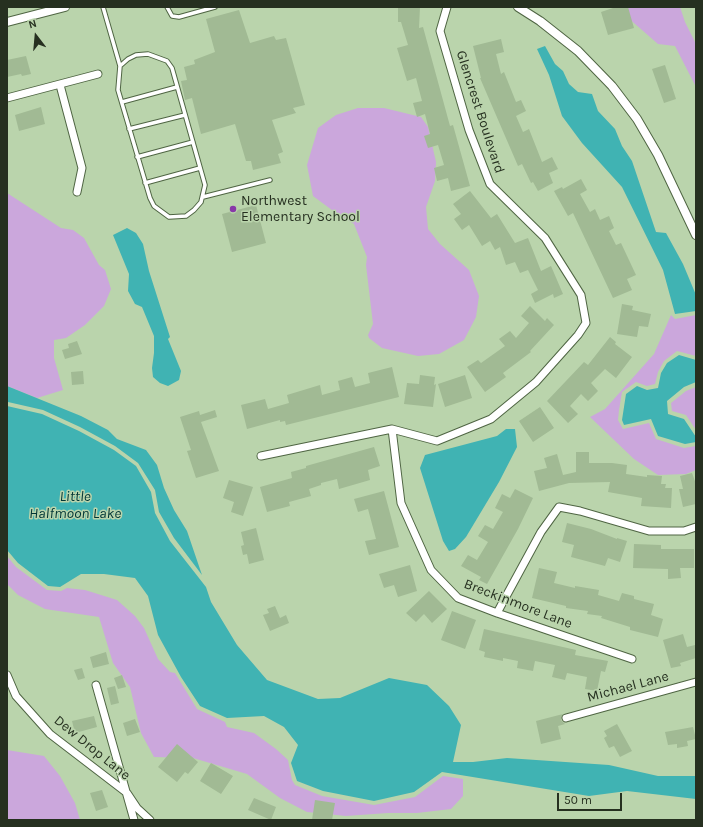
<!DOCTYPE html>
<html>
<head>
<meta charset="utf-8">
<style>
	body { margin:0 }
	#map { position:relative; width:703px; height:827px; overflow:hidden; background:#bad4ac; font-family:Karla,sans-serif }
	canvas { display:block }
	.frame { position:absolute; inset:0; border:8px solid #263020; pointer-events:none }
	.north { position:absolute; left:16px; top:16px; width:40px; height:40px; -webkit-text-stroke:3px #bad4ac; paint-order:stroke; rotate:344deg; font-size:11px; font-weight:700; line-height:16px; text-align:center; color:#263020 }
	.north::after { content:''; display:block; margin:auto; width:14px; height:18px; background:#263020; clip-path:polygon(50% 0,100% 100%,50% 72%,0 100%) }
	.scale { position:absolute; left:557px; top:793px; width:65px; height:18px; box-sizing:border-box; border:2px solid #263020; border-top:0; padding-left:5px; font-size:12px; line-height:14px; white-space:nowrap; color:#263020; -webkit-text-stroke:3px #bad4ac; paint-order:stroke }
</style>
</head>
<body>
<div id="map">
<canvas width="703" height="827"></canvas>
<div class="frame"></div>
<div class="north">N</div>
<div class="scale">50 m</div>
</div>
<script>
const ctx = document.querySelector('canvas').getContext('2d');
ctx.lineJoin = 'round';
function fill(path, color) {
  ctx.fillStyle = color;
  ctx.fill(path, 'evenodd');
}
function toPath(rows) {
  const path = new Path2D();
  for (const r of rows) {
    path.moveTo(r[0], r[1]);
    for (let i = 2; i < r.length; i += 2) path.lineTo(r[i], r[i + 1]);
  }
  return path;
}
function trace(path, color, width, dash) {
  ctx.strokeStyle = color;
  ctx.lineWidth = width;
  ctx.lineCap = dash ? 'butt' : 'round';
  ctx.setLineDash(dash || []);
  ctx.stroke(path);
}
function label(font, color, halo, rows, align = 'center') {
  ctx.font = font + ' Karla,sans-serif';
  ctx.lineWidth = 3;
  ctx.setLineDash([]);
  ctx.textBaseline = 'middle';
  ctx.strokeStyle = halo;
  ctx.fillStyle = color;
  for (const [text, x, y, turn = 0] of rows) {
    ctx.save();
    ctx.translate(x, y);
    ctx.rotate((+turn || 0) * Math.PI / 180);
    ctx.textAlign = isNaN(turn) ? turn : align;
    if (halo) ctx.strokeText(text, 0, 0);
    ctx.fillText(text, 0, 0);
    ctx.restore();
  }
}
fill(toPath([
	[624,7,680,7,685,22,696,44,696,87,675,46,658,44,626,16],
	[358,108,384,108,421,117,428,127,436,162,435,181,426,207,428,229,440,244,469,270,479,296,476,317,464,340,439,354,418,356,382,348,369,338,368,335,373,324,366,265,367,257,354,224,340,216,313,196,307,165,318,128,336,115],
	[7,193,61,228,73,230,84,238,99,265,105,270,111,289,104,306,85,325,66,338,54,340,54,358,63,390,37,398,7,386],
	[671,315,675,319,696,315,696,356,677,351,664,361,658,372,655,384,647,386,636,382,622,392,619,410,618,420,623,429,649,423,656,439,684,448,696,446,696,470,686,474,658,475,634,459,590,417,605,409,654,354],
	[696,387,696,430,686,415,672,411,671,403,686,391],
	[7,556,16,567,47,590,61,591,67,588,85,590,117,600,135,616,144,628,158,659,170,672,175,673,197,709,225,722,227,727,254,733,276,749,288,760,292,780,295,785,322,796,374,805,415,797,443,776,463,779,463,796,451,809,417,813,388,813,346,816,307,812,280,798,247,774,193,758,154,757,141,733,130,687,113,663,99,617,45,609,18,595,7,584],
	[7,750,44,756,60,776,75,803,80,820,7,820]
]), '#cba7dc');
fill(toPath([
	[545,46,555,64,563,71,569,84,578,92,592,94,598,111,615,129,622,146,632,161,656,232,666,233,683,264,696,295,696,311,675,314,663,270,622,187,582,143,562,116,549,75,537,49],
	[127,228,136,233,143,244,149,271,170,337,168,339,181,371,179,380,168,386,160,383,153,377,152,368,154,353,154,336,142,307,135,304,128,291,129,274,113,235],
	[679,355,696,360,696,382,684,387,667,401,668,414,684,419,696,437,696,442,685,444,658,436,651,419,624,425,622,420,626,394,637,386,647,390,658,388,661,373,667,363],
	[7,386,81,416,108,430,117,439,146,450,157,465,164,488,174,510,187,531,202,575,174,538,159,512,155,490,138,463,115,446,80,427,43,410,8,402],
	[7,406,42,414,79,431,114,450,136,466,151,492,155,513,170,541,206,587,211,602,237,645,267,680,318,699,340,698,389,678,427,685,449,706,461,725,453,762,473,762,507,758,609,765,658,776,695,776,696,799,627,791,589,796,442,772,414,792,374,801,323,791,297,781,291,763,298,745,284,727,264,716,227,718,200,706,181,677,158,635,148,596,135,578,104,574,81,574,60,587,48,586,18,563,7,550],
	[506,429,515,429,517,447,499,482,466,537,455,549,449,551,443,541,420,468,425,455,497,436]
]), '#40b3b3');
fill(toPath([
	[398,7,420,7,419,28,423,27,450,126,453,125,470,186,451,191,448,178,437,181,434,168,444,165,438,145,428,148,424,136,430,134,425,114,417,117,413,103,422,101,416,78,407,81,397,48,408,45,401,22,398,22],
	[616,7,628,7,634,28,608,35,601,12],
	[239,10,250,43,274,36,276,40,286,38,305,105,293,108,296,113,272,120,283,152,278,154,281,163,253,170,251,161,246,161,235,124,201,134,192,98,185,100,181,81,187,80,184,67,195,64,194,60,215,52,206,19],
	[501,39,504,52,496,54,501,74,504,72,516,102,521,100,526,111,516,116,523,132,529,129,542,162,552,157,558,169,549,173,553,183,538,191,533,182,531,183,522,164,518,166,480,78,481,78,473,46],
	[26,56,31,74,22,76,21,74,7,77,7,60],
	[665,65,676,99,664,103,652,69],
	[41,107,45,124,19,131,15,115],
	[581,179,587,190,580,194,590,212,595,209,600,220,609,216,614,228,609,231,616,245,621,243,636,275,627,279,632,290,613,298,573,213,568,216,554,191,562,187,563,189],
	[470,191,491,218,497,214,515,243,528,238,541,271,551,266,563,294,554,298,553,294,535,303,531,294,538,290,528,270,520,273,515,262,506,265,500,247,495,250,490,241,482,246,469,225,462,230,454,219,461,214,453,204],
	[256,205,266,243,232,252,222,214],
	[622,304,633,306,632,310,651,314,648,327,639,326,637,337,617,334],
	[530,306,545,321,547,318,554,325,530,351,531,352,503,373,506,377,485,392,467,367,478,360,481,363,505,346,499,339,510,331,516,338,529,323,521,316],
	[610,337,616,342,615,344,632,357,616,378,605,369,591,383,598,391,588,401,581,394,570,406,578,414,568,423,547,401,584,362,588,365],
	[77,341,82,354,65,359,62,350,69,348,68,344],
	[392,367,399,397,286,425,285,421,280,422,280,420,247,429,241,405,265,399,268,409,289,403,287,395,320,385,322,395,340,390,338,381,352,377,355,387,370,383,368,373],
	[83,371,84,384,72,385,71,372],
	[420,375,435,377,434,385,436,384,433,407,404,404,407,383,419,384],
	[465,375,472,398,445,407,438,384],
	[540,407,554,428,533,442,519,421],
	[215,410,217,417,201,422,219,471,196,478,187,451,191,450,180,417,199,411,200,415],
	[374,447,380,466,368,470,370,480,339,489,337,479,321,483,321,485,309,489,311,496,289,502,290,506,267,512,260,487,292,478,291,472,306,468,306,466],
	[576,452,589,452,589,463,612,463,627,465,626,474,647,477,647,475,662,476,661,484,666,484,665,488,672,488,671,508,641,506,642,498,608,492,610,482,569,483,539,491,534,471,547,468,544,458,557,454,563,475,576,472],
	[692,473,696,484,696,504,683,507,679,489,683,489,680,476],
	[229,480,253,487,243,516,231,512,234,502,223,498],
	[515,489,533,498,518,529,487,584,479,580,481,577,461,566,468,555,477,560,488,542,478,536,485,525,493,529,503,512,495,508,502,494,510,498],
	[384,491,399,547,369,555,365,541,376,539,368,509,358,512,354,499],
	[567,523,591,529,617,539,617,538,627,541,620,562,608,558,605,566,571,557,574,545,562,542],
	[256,528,264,560,249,564,247,554,243,555,241,546,244,545,241,532],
	[634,544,661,545,661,549,694,549,694,568,680,568,681,578,668,579,668,569,633,568],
	[410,565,417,591,398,597,394,585,384,588,379,574],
	[539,568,557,572,554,583,575,588,575,586,599,590,598,595,619,601,622,593,634,596,634,599,654,604,651,615,663,619,658,637,630,630,630,627,601,618,602,616,587,614,588,611,566,608,566,606,532,598],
	[429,591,447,609,432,623,424,614,416,622,406,613],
	[275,606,280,618,286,615,289,623,270,631,263,615,269,613,267,609],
	[452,611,476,620,465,649,441,640],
	[484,629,576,650,575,655,608,661,605,672,601,671,597,691,585,689,587,677,567,673,565,680,552,677,555,665,535,661,533,671,517,668,518,661,503,658,503,661,484,657,485,652,479,650],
	[683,634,687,647,695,645,696,658,680,663,681,666,671,668,663,640],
	[106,652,109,664,93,668,90,657],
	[82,668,85,678,78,680,74,670],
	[122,675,126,687,118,689,114,678],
	[115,686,119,703,111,705,107,688],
	[563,714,561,720,565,724,558,726,561,739,541,744,536,721],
	[94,716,97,727,75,733,72,721],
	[135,719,140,732,127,736,123,723],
	[617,724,632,751,620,757,614,746,609,748,604,738,607,736,604,731],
	[693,727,696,739,687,741,688,746,677,748,677,744,668,745,665,732],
	[177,744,198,762,188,774,185,772,177,782,158,767],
	[211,763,233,776,221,794,200,781],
	[102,790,108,807,96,811,90,793],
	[254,798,276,807,271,820,248,810],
	[315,800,335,803,332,820,312,820]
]), '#a1ba94');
const service = toPath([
	[103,7,120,66,118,90,150,198,154,206,169,217,186,216,194,210,201,202,205,185,172,68,167,61,148,54,136,55,128,59,120,66],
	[167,7,172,16,179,17,215,7],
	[122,102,177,87],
	[129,129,185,115],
	[137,157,193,142],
	[145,183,200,168],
	[203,197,270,180]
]);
const minor = toPath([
	[60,85,82,168,77,192],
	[7,98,98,74],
	[392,429,401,503,431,570,458,598,497,613,632,659],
	[261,456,392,429,437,441,491,419,536,382,578,335,586,323,581,295,545,238,490,184,469,130,440,31,447,7],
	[497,613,541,532,559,507,580,511,649,531,684,531,696,527],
	[7,675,16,696,50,734,127,793,137,808,150,820],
	[96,685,134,820],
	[566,718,696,682]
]);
const tertiary = toPath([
	[518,7,540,21,578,51,612,86,637,119,658,155,696,235],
	[7,22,65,7]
]);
trace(service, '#4f6543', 5.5);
trace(minor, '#4f6543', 9);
trace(tertiary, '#4f6543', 10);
trace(service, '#fff', 3.5);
trace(minor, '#fff', 7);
trace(tertiary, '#fff', 8);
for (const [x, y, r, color] of [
	[233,209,4,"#8838a8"]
]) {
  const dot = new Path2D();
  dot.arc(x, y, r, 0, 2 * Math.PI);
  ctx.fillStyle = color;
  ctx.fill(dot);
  trace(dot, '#bad4ac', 1.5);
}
label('14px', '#263020', '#bad4ac', [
	["Glencrest Boulevard",480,112,72],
	["Breckinmore Lane",518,604,21],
	["Michael Lane",628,687,-15],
	["Dew Drop Lane",92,748,39]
]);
label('14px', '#263020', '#bad4ac', [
	["Northwest",241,201],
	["Elementary School",241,217]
], 'left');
label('italic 15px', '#003636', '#bad4ac', [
	["Little",75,497],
	["Halfmoon Lake",75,514]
]);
</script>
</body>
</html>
